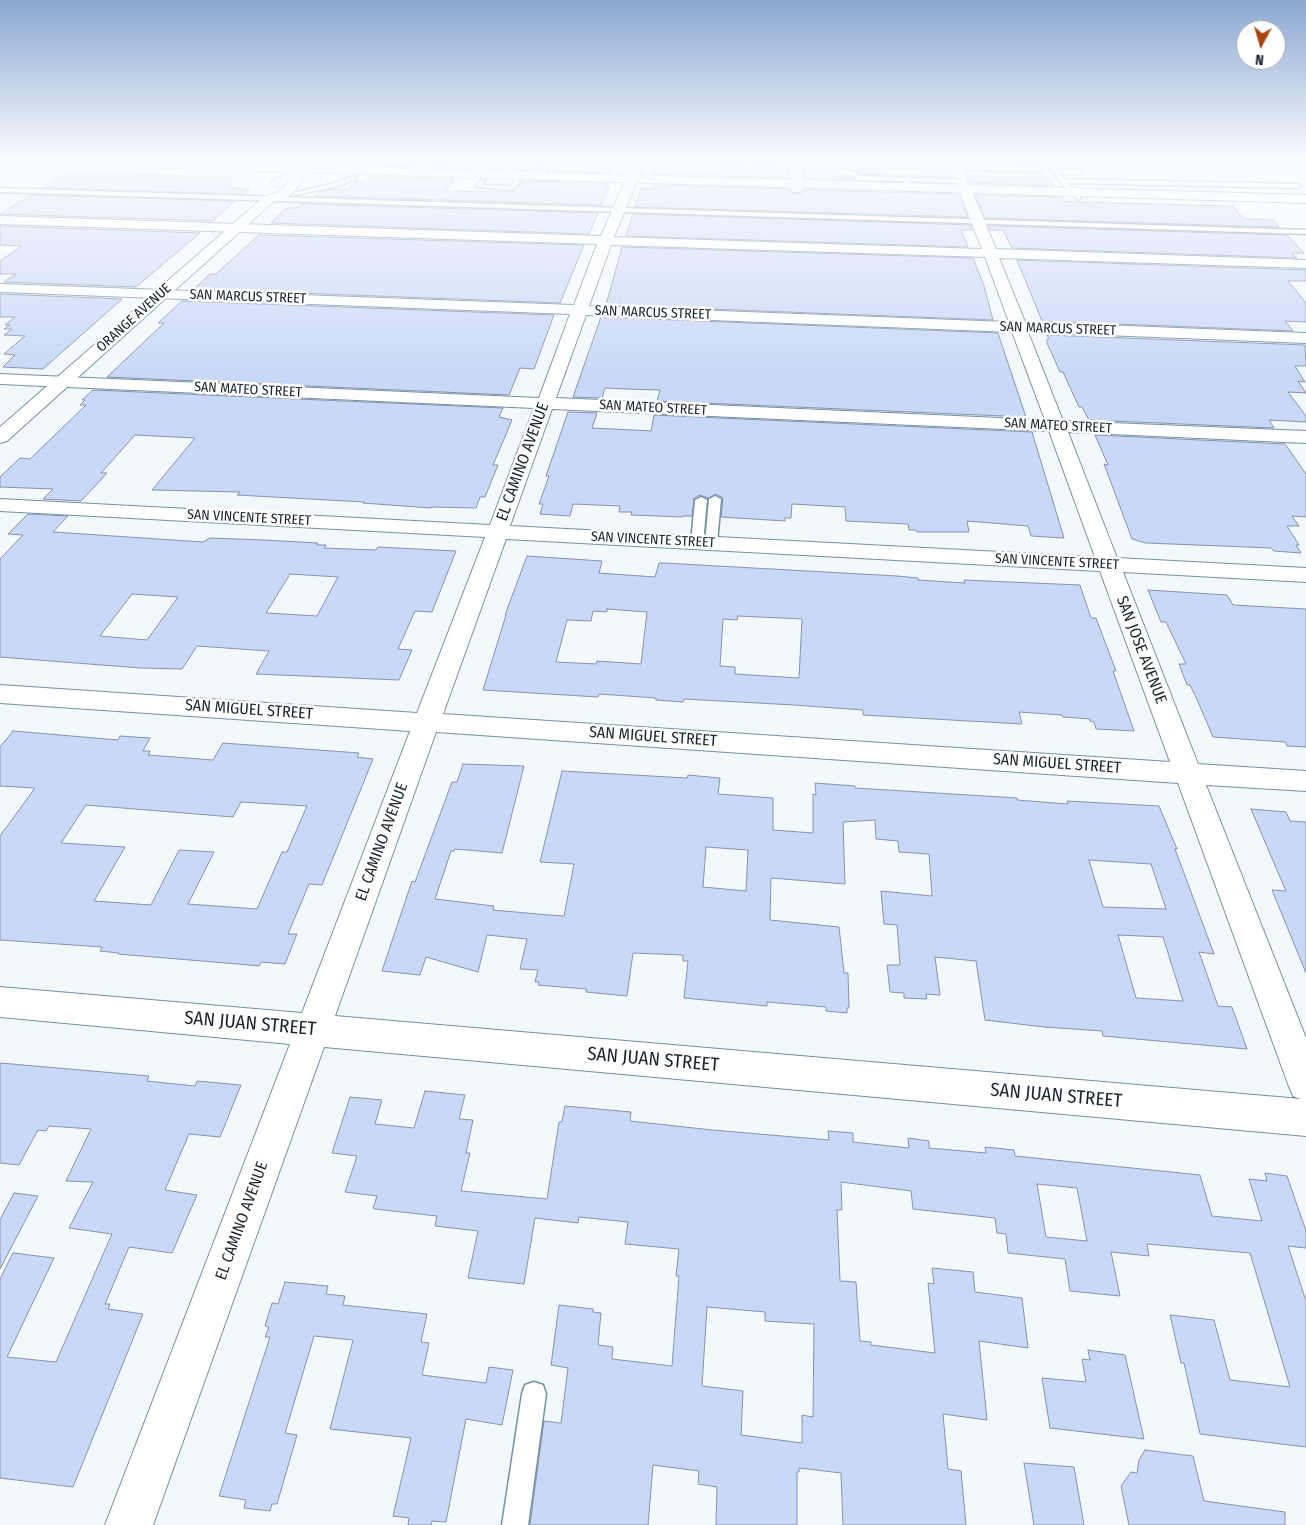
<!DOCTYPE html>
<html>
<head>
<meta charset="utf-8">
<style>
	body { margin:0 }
	#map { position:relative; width:1306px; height:1525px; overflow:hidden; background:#f2f9fc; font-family:"Fira Sans Condensed",sans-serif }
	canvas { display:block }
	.north { position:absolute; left:1236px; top:20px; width:50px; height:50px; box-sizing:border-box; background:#fff; border:1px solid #a3a8ab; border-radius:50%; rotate:186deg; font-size:14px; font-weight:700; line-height:20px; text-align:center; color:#19252c }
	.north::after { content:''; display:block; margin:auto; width:18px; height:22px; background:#aa4515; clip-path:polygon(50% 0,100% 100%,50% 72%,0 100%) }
</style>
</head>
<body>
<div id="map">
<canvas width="1306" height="1525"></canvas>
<div class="north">N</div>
</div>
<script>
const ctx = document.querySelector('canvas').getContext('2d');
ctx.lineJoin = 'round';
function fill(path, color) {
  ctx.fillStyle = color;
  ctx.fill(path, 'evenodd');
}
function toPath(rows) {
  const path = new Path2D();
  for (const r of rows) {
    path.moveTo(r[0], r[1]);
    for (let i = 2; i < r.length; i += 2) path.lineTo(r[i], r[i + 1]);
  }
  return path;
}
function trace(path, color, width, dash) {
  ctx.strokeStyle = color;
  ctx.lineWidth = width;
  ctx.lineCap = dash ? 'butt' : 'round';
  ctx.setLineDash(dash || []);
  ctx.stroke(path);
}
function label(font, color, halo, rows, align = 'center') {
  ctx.font = font + ' "Fira Sans Condensed",sans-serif';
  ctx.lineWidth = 5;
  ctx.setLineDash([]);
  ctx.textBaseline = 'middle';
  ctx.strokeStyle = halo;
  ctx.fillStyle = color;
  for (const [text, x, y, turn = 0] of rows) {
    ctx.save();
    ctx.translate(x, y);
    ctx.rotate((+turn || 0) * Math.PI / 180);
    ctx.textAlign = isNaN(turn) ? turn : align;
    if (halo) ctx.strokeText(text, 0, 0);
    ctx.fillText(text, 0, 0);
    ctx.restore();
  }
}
const building = toPath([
	[383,160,423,160,419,167,378,166,383,160],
	[433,160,464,160,459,168,428,167,433,160],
	[517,160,544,160,540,171,513,170,517,160],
	[554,160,616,160,611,173,548,171,554,160],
	[657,160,710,160,715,165,773,166,773,168,788,168,789,178,655,174,657,160],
	[823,160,931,160,946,163,823,160],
	[986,161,1038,162,1040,165,962,162,986,161],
	[825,168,836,168,833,171,835,173,853,180,805,178,804,169,825,170,825,168],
	[843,168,949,171,952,177,861,174,854,170,843,168],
	[966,171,1040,173,1044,171,1054,186,971,183,966,171],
	[68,172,234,178,225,185,232,185,229,188,250,189,244,194,43,188,68,172],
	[368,176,453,179,446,191,512,192,523,181,607,183,606,187,609,187,601,205,315,196,319,192,332,189,348,190,356,181,363,182,368,176],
	[654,185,789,189,793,194,801,194,805,190,958,194,968,217,635,207,641,188,654,189,654,185],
	[31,195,235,201,213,221,0,214,31,195],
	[975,195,1061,197,1064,201,1078,202,1232,206,1244,219,1273,220,1279,227,985,218,975,195],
	[302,204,598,213,589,234,271,223,286,208,296,208,302,204],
	[633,214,971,225,972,230,961,230,968,247,626,236,633,214],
	[0,226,200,233,136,287,4,282,16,274,0,274,0,261,22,246,0,245,0,226],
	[988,226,1287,235,1304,253,1292,253,1297,258,1012,248,1003,230,990,230,988,226],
	[259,235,584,245,560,303,194,289,210,274,216,274,259,235],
	[622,247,973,258,984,286,993,320,606,305,622,247],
	[1017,260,1306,270,1306,281,1288,281,1306,303,1306,322,1285,321,1293,331,1042,321,1017,260],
	[0,294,122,299,43,369,3,367,15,355,4,354,25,336,4,335,12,329,4,329,10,325,5,325,15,317,0,317,0,294],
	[182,301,554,315,534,369,520,368,509,395,107,377,164,323,158,323,182,301],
	[601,317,998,333,1026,417,657,401,660,390,627,389,605,388,602,398,573,397,601,317],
	[1047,335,1305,345,1306,366,1295,366,1305,382,1298,381,1306,393,1288,392,1306,416,1306,422,1269,420,1274,428,1089,420,1082,407,1079,407,1063,372,1060,372,1047,343,1047,339,1049,339,1047,335],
	[93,390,503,408,499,417,512,420,493,465,498,465,485,497,480,497,476,508,431,507,431,508,363,503,364,502,237,495,240,492,152,490,195,438,135,435,101,473,107,473,81,501,43,499,53,489,0,487,0,477,20,458,30,459,86,405,80,405,85,400,82,400,93,390],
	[568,412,597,413,592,428,634,430,651,431,654,415,1032,432,1064,538,1031,536,1028,526,967,521,969,532,917,532,916,530,909,530,908,524,846,521,845,507,792,504,791,518,785,518,785,521,721,517,723,498,716,494,708,498,700,495,694,498,692,516,683,516,683,517,631,515,632,512,619,512,620,506,573,504,570,516,540,514,543,504,539,504,549,476,546,476,568,412],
	[1095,435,1285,444,1306,474,1306,517,1292,516,1299,526,1287,526,1299,545,1296,545,1301,553,1274,551,1271,548,1146,543,1132,539,1104,464,1108,465,1095,435],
	[28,514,68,516,53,532,203,542,210,538,263,540,318,543,317,545,326,545,324,548,376,550,378,547,456,551,432,612,415,611,398,649,412,650,399,680,256,674,269,651,197,646,182,669,140,668,0,657,0,559,23,535,8,534,28,514],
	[290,574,338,577,317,616,266,613,290,574],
	[132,594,178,597,147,640,100,636,132,594],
	[527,556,602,561,599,573,655,577,659,563,664,563,897,576,918,578,918,580,965,583,964,580,1080,585,1091,618,1096,618,1116,671,1113,671,1134,731,1096,729,1094,722,1090,721,1090,719,1063,717,1062,715,1019,712,1022,724,863,715,863,710,794,705,684,699,683,702,656,700,656,698,599,694,598,697,483,690,506,615,505,615,527,556],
	[607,609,647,612,641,664,597,661,596,664,556,662,567,620,591,621,593,611,607,612,607,609],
	[738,616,802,619,799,678,735,674,735,667,720,666,723,619,737,620,738,616],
	[1148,590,1227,595,1233,605,1306,609,1306,747,1287,746,1285,742,1213,737,1196,697,1190,685,1187,685,1179,664,1186,664,1166,622,1161,622,1148,590],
	[13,731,118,740,120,736,150,738,143,751,150,751,148,755,213,760,223,743,359,753,357,757,373,759,322,885,309,884,288,934,297,934,285,964,261,962,259,966,238,964,118,954,119,953,100,951,102,947,0,940,0,836,35,788,0,786,0,747,13,731],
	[241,802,307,806,287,852,282,852,257,909,188,904,214,852,179,850,151,905,94,901,125,847,61,843,86,805,233,817,241,802],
	[463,764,524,766,502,853,455,849,454,851,451,851,435,899,494,906,493,910,549,915,564,916,574,864,540,862,562,771,687,778,688,775,720,778,718,794,773,798,773,830,813,833,813,794,816,795,815,783,855,786,855,788,1017,798,1017,800,1068,804,1067,801,1159,806,1177,849,1175,849,1214,954,1199,952,1218,1006,1232,1007,1247,1049,1103,1036,1102,1031,1044,1027,985,1020,976,961,935,957,940,995,926,994,927,999,904,998,904,993,890,992,887,965,900,965,897,925,884,924,881,891,932,896,929,854,899,852,898,841,876,839,875,820,843,822,845,884,771,878,770,920,839,927,844,973,848,973,849,1008,847,1008,847,1013,826,1011,826,1007,767,1002,767,1006,684,998,688,961,683,961,683,955,633,953,627,996,586,992,586,989,538,985,539,982,535,982,538,970,520,969,527,939,487,935,478,972,426,957,420,975,382,971,412,881,415,882,452,782,457,782,463,764],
	[706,847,748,850,746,891,703,887,706,847],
	[1089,860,1151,864,1166,909,1103,907,1089,860],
	[1118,935,1163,937,1183,1001,1136,998,1118,935],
	[1251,809,1286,812,1290,821,1306,822,1306,973,1272,890,1286,891,1251,809],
	[0,1063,149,1076,147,1081,195,1086,197,1081,241,1085,220,1137,189,1134,165,1190,197,1195,172,1253,129,1247,105,1304,110,1304,108,1309,143,1314,73,1487,0,1478,0,1279,13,1253,54,1258,7,1357,56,1362,112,1234,69,1228,93,1182,66,1181,91,1129,49,1126,46,1131,38,1130,19,1165,0,1163,0,1063],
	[425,1091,465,1095,459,1119,473,1120,466,1153,470,1153,461,1191,547,1199,559,1122,562,1122,565,1106,631,1112,630,1121,712,1130,829,1140,828,1131,853,1133,853,1142,909,1148,908,1138,929,1141,929,1148,986,1153,985,1147,1014,1150,1015,1156,1200,1175,1212,1216,1262,1221,1249,1179,1267,1181,1265,1173,1287,1176,1306,1231,1306,1248,1288,1246,1306,1301,1306,1447,1200,1434,1184,1363,1181,1363,1170,1315,1214,1320,1230,1380,1290,1387,1250,1253,1147,1244,1149,1256,1111,1252,1120,1296,1070,1291,1065,1259,1008,1253,1006,1234,997,1233,995,1218,913,1209,911,1191,841,1182,842,1210,837,1210,840,1281,856,1282,860,1341,871,1342,871,1345,935,1353,928,1283,934,1284,932,1268,973,1272,975,1292,1022,1298,1028,1348,979,1341,987,1420,943,1414,948,1469,961,1471,966,1525,843,1525,841,1473,799,1468,799,1472,797,1472,797,1525,716,1525,717,1487,698,1484,699,1471,653,1465,648,1525,530,1525,544,1421,561,1423,568,1368,551,1365,559,1305,593,1309,593,1312,601,1313,598,1345,613,1347,612,1359,672,1366,679,1276,676,1276,679,1249,625,1244,628,1222,579,1217,578,1223,535,1218,524,1284,468,1278,478,1231,435,1226,437,1216,375,1209,373,1208,377,1196,345,1192,357,1156,332,1153,350,1097,382,1100,375,1124,414,1128,425,1091],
	[1037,1184,1077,1188,1087,1241,1046,1237,1037,1184],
	[707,1307,765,1312,765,1321,814,1324,813,1417,802,1415,802,1443,741,1435,743,1391,702,1386,707,1307],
	[14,1193,38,1196,0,1269,0,1220,14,1193],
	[285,1282,328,1286,326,1294,345,1296,343,1305,427,1314,421,1342,429,1343,422,1375,486,1383,489,1367,513,1370,502,1425,466,1419,446,1522,432,1521,431,1525,408,1525,409,1518,393,1516,411,1438,330,1429,353,1340,314,1336,285,1433,297,1435,277,1504,272,1504,270,1511,244,1508,246,1500,219,1496,270,1337,265,1337,269,1327,265,1326,272,1303,278,1304,285,1282],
	[1088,1350,1125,1355,1144,1439,1050,1428,1042,1378,1086,1382,1082,1359,1090,1360,1088,1350],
	[1145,1450,1193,1456,1204,1501,1285,1512,1285,1525,1129,1525,1121,1486,1131,1472,1137,1473,1139,1460,1145,1450],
	[1024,1463,1074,1467,1084,1525,1034,1525,1024,1463]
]);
fill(building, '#cad8f7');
trace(building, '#8692ac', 1);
const service = toPath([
	[208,160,215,160,205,167,201,167,201,165,208,160],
	[268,160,275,160,263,169,259,169,259,167,268,160],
	[425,160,431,160,422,173,418,173,425,160],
	[476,160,482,160,474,175,470,175,476,160],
	[500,160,506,160,499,175,495,175,500,160],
	[546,160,552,160,543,177,539,177,546,160],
	[712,160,1040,167,1043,169,1040,171,715,163,712,160],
	[1044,160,1050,160,1058,170,1080,170,1083,172,1080,174,1061,174,1064,179,1298,184,1301,186,1298,188,1067,183,1077,191,1081,198,1078,200,1071,192,1065,188,1044,160],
	[838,169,854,172,860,176,962,179,965,181,962,183,910,181,912,187,909,189,906,187,903,181,857,180,850,175,836,172,835,171,838,169],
	[354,176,356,177,356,179,342,185,296,195,293,193,338,182,354,176],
	[482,179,485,181,482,185,510,186,516,180,521,181,512,190,476,187,476,185,482,179],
	[0,188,1306,230,1306,234,0,192,0,188],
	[715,496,721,499,717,543,711,547,705,543,709,499,715,496],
	[701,497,707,500,703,543,697,547,691,543,695,500,701,497],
	[534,1382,543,1385,546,1394,528,1525,502,1525,522,1394,525,1385,534,1382]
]);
const minor = toPath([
	[634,160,646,160,614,237,982,249,947,160,959,160,996,249,1306,260,1306,268,999,258,1025,322,1306,333,1306,343,1028,332,1063,421,1306,431,1306,443,1068,432,1117,558,1306,568,1306,582,1123,572,1198,764,1306,771,1306,791,1206,785,1306,1038,1306,1136,324,1047,153,1525,105,1525,290,1044,0,1017,0,987,302,1013,410,731,0,703,0,685,417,713,485,537,0,511,0,499,490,525,534,408,0,384,0,374,539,398,570,314,0,292,0,284,574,305,597,244,0,224,0,216,601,236,634,160],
	[611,245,985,257,1009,322,589,306,611,245],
	[586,315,1012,332,1045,420,556,398,586,315],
	[552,409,1049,431,1095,557,510,526,552,409],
	[506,539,1100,571,1170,762,443,714,506,539],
	[436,732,1178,783,1288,1084,1293,1096,1301,1099,335,1016,436,732],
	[790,160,802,160,803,189,801,192,793,192,791,189,790,160]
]);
const tertiary = toPath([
	[304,160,317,160,300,176,303,181,287,198,273,202,7,441,0,443,0,427,265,196,279,192,289,182,277,187,273,186,271,183,273,180,289,173,304,160]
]);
const secondary = toPath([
	[0,160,119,160,1306,195,1306,203,0,163,0,160]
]);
trace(service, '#7391a1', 3);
trace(minor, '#7391a1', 2);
trace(tertiary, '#7391a1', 2);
trace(secondary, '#7391a1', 2);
fill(service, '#fff');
fill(minor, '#fff');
fill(tertiary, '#fff');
fill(secondary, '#fff');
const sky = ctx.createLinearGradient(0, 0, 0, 374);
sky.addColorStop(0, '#8ba8d3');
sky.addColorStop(0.43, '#f9fcfe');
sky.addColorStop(1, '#f9fcfe00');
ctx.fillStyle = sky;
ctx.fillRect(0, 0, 1306, 374);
label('14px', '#19252c', '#fff', [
	["SAN MARCUS STREET",248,297,2],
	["SAN MARCUS STREET",653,313,2],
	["ORANGE AVENUE",134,318,-42],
	["SAN MARCUS STREET",1058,329,2],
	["SAN MATEO STREET",248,390,3],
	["SAN MATEO STREET",653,408,3],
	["SAN MATEO STREET",1058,426,3],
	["SAN VINCENTE STREET",249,518,3],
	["SAN VINCENTE STREET",653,540,3],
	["SAN VINCENTE STREET",1057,562,3]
]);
label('16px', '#19252c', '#fff', [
	["EL CAMINO AVENUE",523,462,-70],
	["SAN JOSE AVENUE",1141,650,69],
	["SAN MIGUEL STREET",249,710,4],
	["SAN MIGUEL STREET",653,737,4],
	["SAN MIGUEL STREET",1057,764,4],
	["EL CAMINO AVENUE",382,842,-70],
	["EL CAMINO AVENUE",242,1221,-70]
]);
label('19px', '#19252c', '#fff', [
	["SAN JUAN STREET",250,1024,5],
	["SAN JUAN STREET",653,1060,5],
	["SAN JUAN STREET",1056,1096,5]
]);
</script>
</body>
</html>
